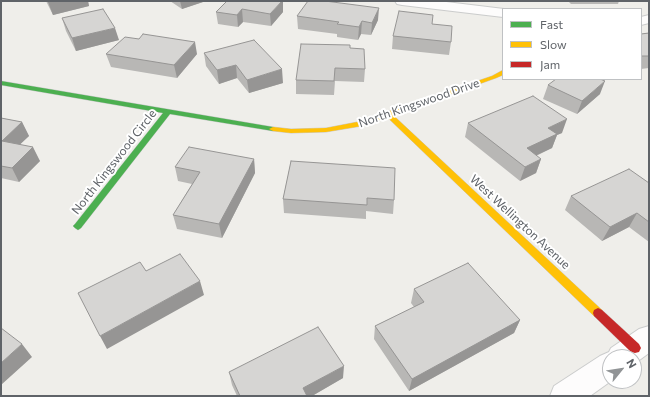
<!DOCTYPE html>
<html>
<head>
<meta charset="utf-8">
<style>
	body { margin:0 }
	#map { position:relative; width:650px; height:397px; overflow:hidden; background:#efeeea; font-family:Commissioner,sans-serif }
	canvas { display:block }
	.frame { position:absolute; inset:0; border:2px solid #5f6368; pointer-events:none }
	.legend { position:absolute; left:502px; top:8px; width:140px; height:72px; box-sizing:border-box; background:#fff; border:1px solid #bfc1c3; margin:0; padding:5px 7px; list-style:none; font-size:12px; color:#5f6368 }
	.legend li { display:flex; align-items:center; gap:8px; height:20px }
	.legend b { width:20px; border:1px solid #bfc1c3 }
	.north { position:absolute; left:602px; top:349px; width:40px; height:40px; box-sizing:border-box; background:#fff; border:1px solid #bfc1c3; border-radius:50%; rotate:60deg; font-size:11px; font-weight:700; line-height:16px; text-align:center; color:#5f6368 }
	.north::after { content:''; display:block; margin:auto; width:14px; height:18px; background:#919496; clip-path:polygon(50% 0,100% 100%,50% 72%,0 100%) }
</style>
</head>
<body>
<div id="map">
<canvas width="650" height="397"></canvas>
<div class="frame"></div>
<ul class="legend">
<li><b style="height:5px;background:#4caf50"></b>Fast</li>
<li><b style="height:5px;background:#ffc107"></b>Slow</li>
<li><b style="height:5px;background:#c62828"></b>Jam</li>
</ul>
<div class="north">N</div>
</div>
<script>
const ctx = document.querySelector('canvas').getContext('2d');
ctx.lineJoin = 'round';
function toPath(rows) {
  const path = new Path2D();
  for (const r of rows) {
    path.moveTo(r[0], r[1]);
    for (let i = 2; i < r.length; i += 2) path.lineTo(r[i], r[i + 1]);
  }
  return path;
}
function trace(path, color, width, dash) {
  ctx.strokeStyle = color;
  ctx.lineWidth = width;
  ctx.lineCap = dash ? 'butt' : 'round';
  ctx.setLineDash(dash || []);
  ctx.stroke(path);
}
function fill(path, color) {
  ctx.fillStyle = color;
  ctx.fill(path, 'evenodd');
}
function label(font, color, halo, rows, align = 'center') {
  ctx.font = font + ' Commissioner,sans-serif';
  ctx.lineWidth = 4;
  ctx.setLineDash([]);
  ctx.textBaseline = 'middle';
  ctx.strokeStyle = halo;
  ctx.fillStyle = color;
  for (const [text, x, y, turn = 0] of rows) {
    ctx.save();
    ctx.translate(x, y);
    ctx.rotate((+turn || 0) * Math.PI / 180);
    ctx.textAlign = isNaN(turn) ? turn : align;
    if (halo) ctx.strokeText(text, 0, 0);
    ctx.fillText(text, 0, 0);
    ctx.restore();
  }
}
const street = toPath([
	[395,1,438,1,504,9,503,9,503,17,402,5,397,4,395,1],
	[649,15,649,23,641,25,641,17,649,15],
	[649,326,649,353,634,364,634,357,610,357,611,381,590,396,550,396,554,386,600,356,609,352,611,348,639,329,649,326]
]);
const fast = toPath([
	[1,81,273,127,277,129,273,131,170,114,81,228,78,230,75,228,73,226,75,224,163,113,1,85,1,81]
]);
const slow = toPath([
	[503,70,503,75,496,78,393,115,602,310,603,313,602,316,598,318,594,316,387,117,362,126,326,132,291,133,273,131,269,129,273,127,291,129,326,128,357,122,492,76,503,70]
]);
const jam = toPath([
	[598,308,602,310,639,344,641,348,639,352,635,353,631,352,594,316,593,313,594,310,598,308]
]);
trace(street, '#cbcccc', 2);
trace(fast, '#cacacb', 1);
trace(slow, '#cacacb', 1);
trace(jam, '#cacacb', 1);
fill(street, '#fdfcfc');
fill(fast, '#4caf50');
fill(slow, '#ffc107');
fill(jam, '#c62828');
fill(toPath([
	[46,1,88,1,89,6,53,15],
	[170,1,206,1,182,9],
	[227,1,283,12,271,26,243,22,238,27,218,24,216,12],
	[568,1,619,1,618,4,571,4],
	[297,16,378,20,371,35,361,34,358,40,337,37,337,34,298,29],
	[62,18,119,40,76,51,66,31],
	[432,24,451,42,449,55,392,49,393,36],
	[649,33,649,68,641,69,641,34],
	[350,48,365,69,364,82,335,81,334,95,296,94,296,80],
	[204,53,283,83,249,93,237,78,219,84,206,66],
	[106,54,197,54,177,78,111,67],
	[548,85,600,94,577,114,543,99],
	[1,118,22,122,29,136,20,144,40,161,19,182,1,178],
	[468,123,562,133,557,135,552,148,536,156,541,159,536,173,520,181,465,137],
	[254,159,255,173,222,238,177,229,173,215,192,184,178,181,175,167],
	[291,161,394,200,393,214,366,211,366,219,284,213,283,199],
	[649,183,649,242,629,227,602,241,565,210,571,196],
	[414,289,520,320,514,333,409,391,374,339,375,326,414,307,411,303],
	[229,372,343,378,312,396,237,396,232,385]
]), '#b8b7b5');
fill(toPath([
	[55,1,88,1,89,6,53,15,48,2],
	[180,1,206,1,182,9],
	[282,1,283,1,283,12,271,26,270,14],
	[379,8,378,20,371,35,372,23],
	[242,9,243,22,238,27,237,15],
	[362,21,361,34,358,40,359,27],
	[115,28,119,40,76,51,72,38],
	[195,42,197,54,177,78,174,65],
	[236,65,237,78,219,84,217,70],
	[282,69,283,83,249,93,247,80],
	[605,81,600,94,577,114,582,101],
	[567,119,562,133,557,135,552,148,522,162,527,148,548,128],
	[22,122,29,136,10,154,2,141],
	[33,147,40,161,19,182,12,168],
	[254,159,255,173,222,238,219,224],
	[541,159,536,173,520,181,525,167],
	[637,213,629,227,602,241,610,227],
	[200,281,204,295,107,349,100,336],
	[520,320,514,333,409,391,412,379],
	[22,344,32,357,1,385,1,363],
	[344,366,343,378,312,396,303,396,303,388]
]), '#969594');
const building = toPath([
	[47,1,55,1,48,2,47,1],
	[227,1,282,1,270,14,242,9,237,15,216,12,227,1],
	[308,1,325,1,379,8,372,23,362,21,359,27,337,24,339,22,297,16,308,1],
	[103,9,115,28,72,38,62,18,103,9],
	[399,11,433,15,432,24,452,26,451,42,393,36,399,11],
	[649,33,649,56,641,56,641,34,649,33],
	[143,34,195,42,174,65,106,54,125,37,139,39,143,34],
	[254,40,282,69,247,80,236,65,217,70,204,53,254,40],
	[301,44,350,45,350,48,364,49,365,69,335,68,334,81,296,80,301,44],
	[556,79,600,79,605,81,582,101,548,85,556,79],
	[533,96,567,119,548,128,557,134,527,148,541,159,525,167,468,123,533,96],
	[1,118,22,122,2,141,33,147,12,168,1,166,1,118],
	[189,147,254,159,219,224,173,215,200,172,175,167,189,147],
	[291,161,395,168,394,200,367,198,367,205,283,199,291,161],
	[629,169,649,183,649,222,637,213,610,227,571,196,629,169],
	[180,254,200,281,100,336,78,293,140,262,146,271,180,254],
	[468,263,520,320,412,379,375,326,424,302,414,289,468,263],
	[318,327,344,366,303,388,307,396,240,396,229,372,318,327],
	[1,328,22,344,1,363,1,328]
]);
fill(building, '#d6d5d3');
trace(building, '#969594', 1);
label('12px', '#5f6368', '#fff', [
	["North Kingswood Drive",419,103,-19],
	["North Kingswood Circle",114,162,-52],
	["West Wellington Avenue",520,222,43]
]);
</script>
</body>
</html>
